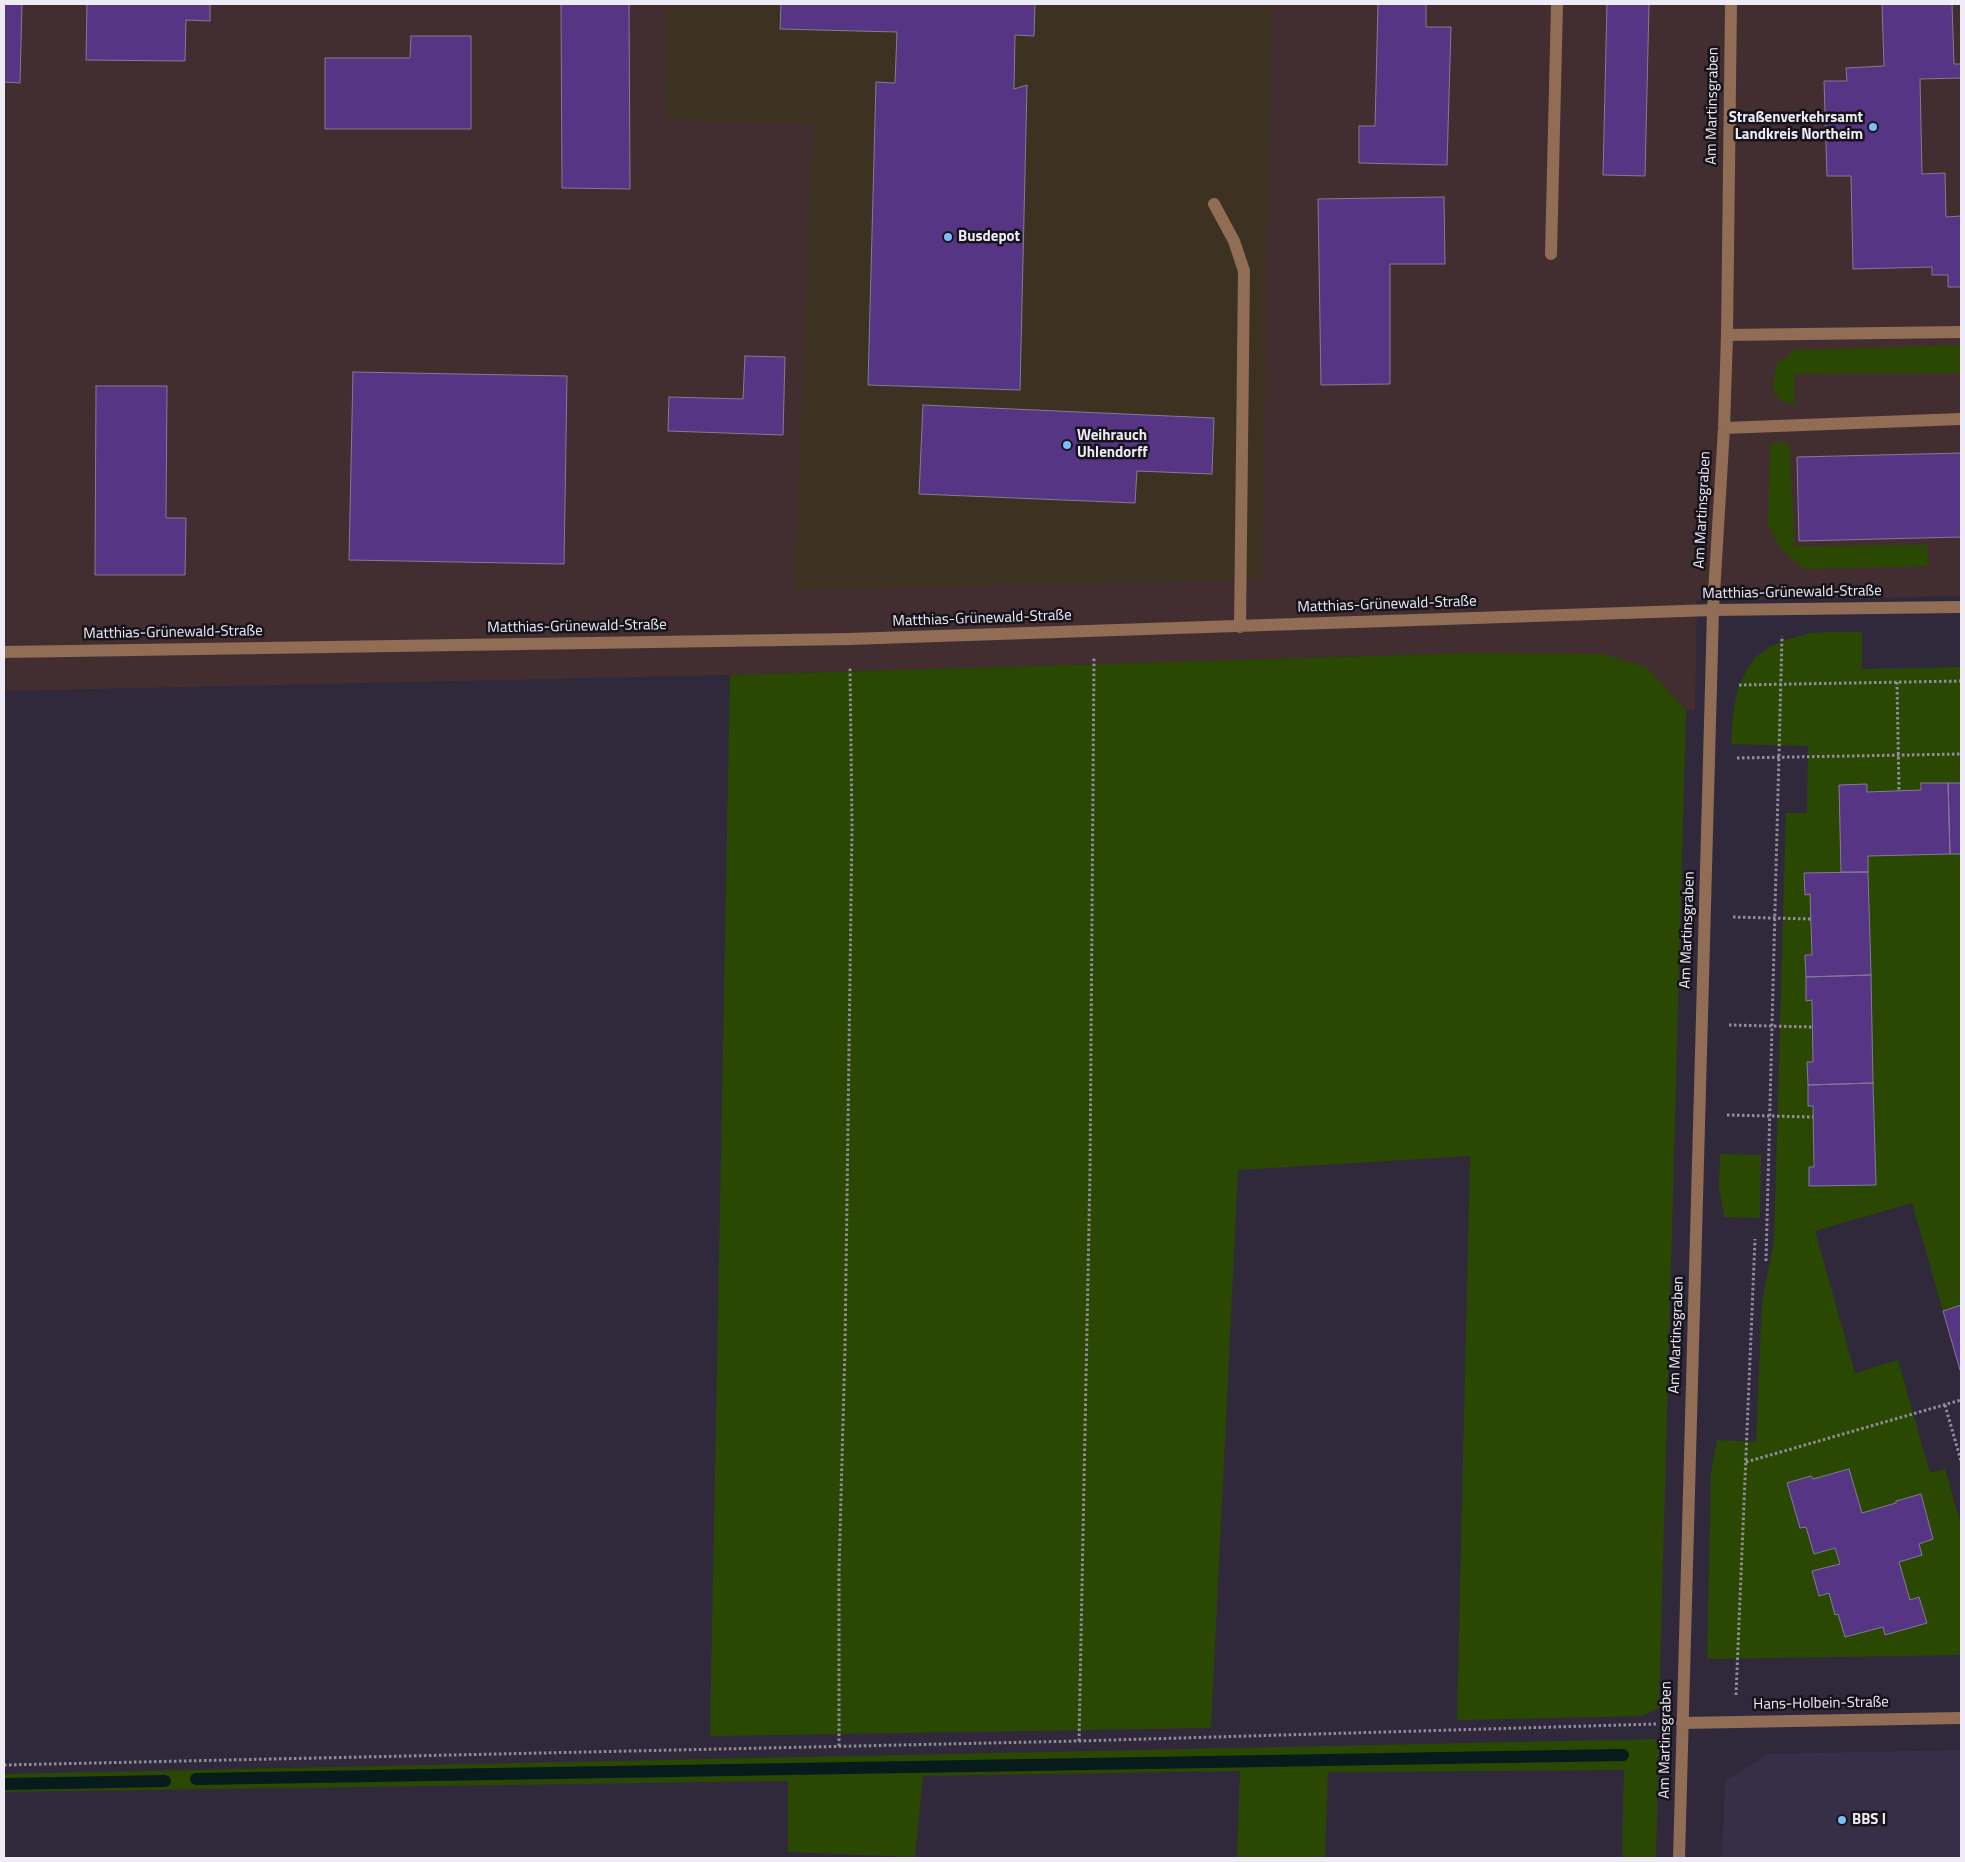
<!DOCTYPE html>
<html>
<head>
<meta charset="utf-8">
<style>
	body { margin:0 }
	#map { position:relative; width:1965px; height:1862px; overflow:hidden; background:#2f293b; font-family:"Titillium Web",sans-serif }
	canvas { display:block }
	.frame { position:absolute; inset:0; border:5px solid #eeebf7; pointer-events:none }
</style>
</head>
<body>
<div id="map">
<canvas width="1965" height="1862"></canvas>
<div class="frame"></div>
</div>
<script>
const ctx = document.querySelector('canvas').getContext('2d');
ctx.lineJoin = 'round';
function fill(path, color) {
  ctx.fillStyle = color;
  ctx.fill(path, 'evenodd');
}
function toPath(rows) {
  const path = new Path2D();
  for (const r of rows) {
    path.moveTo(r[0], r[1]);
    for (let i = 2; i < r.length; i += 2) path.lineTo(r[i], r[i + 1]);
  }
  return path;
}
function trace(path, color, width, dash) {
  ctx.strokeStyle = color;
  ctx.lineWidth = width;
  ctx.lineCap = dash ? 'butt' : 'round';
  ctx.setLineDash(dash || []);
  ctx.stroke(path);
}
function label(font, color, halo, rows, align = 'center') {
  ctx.font = font + ' "Titillium Web",sans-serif';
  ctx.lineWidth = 5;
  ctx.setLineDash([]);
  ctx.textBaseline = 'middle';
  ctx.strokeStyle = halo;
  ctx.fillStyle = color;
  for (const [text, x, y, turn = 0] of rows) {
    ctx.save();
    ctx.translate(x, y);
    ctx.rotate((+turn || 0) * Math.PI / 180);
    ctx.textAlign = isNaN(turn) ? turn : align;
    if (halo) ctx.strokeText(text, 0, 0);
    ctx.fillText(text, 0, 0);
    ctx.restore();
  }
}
fill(toPath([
	[4,4,1961,4,1961,596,1697,601,1695,710,1686,710,1646,667,1471,653,730,675,4,691]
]), '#422e30');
fill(toPath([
	[667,4,1272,4,1262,580,794,590,813,124,666,121]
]), '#3d3222');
fill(toPath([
	[1961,1750,1961,1858,1722,1858,1725,1781,1768,1754]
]), '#372f47');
fill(toPath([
	[1961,345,1961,373,1795,374,1794,405,1781,401,1773,390,1776,364,1795,350],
	[1770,443,1789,443,1795,546,1927,545,1929,566,1806,569,1792,560,1779,545,1768,526],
	[1826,632,1862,632,1862,669,1961,667,1961,1305,1943,1311,1912,1203,1815,1231,1855,1373,1898,1360,1930,1473,1945,1469,1961,1525,1961,1655,1707,1659,1711,1473,1717,1440,1756,1442,1762,1303,1774,1242,1786,813,1807,813,1808,746,1731,744,1733,714,1737,692,1747,669,1757,656,1771,646,1789,639,1810,633],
	[1471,653,1602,654,1646,667,1686,710,1659,1708,1642,1716,1457,1720,1470,1156,1238,1170,1211,1728,710,1736,730,675],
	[1720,1154,1761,1155,1760,1218,1724,1217,1719,1187],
	[1659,1739,1656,1858,1622,1858,1624,1770,1328,1772,1325,1858,1237,1858,1240,1771,923,1776,915,1857,788,1852,788,1781,4,1792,4,1774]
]), '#2b4803');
trace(toPath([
	[196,1779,1623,1755],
	[4,1784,165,1781]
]), '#071b1c', 12);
const building = toPath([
	[4,4,22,4,20,83,4,82,4,4],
	[87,4,210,4,210,21,186,20,185,61,86,60,87,4],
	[561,4,629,4,630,189,562,188,561,4],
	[781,4,1035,4,1034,36,1015,35,1014,89,1027,85,1020,390,868,385,876,82,895,83,897,32,780,29,781,4],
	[1378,4,1426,4,1426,27,1451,27,1447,165,1359,163,1359,126,1375,126,1378,4],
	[1607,4,1649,4,1645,176,1603,175,1607,4],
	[1882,4,1952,4,1954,64,1961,64,1961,78,1920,79,1922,174,1945,173,1946,217,1961,216,1961,287,1948,287,1948,275,1932,275,1932,267,1853,269,1851,176,1827,176,1824,81,1847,81,1846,68,1884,66,1882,4],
	[411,36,471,36,471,129,325,129,325,58,410,58,411,36],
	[1444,197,1445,264,1390,264,1390,384,1321,385,1318,199,1444,197],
	[745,356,785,357,783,435,668,431,669,397,743,399,745,356],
	[353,372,567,376,564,564,349,560,353,372],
	[96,386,167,386,166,518,186,518,185,575,95,575,96,386],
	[923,405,1214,418,1212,474,1137,471,1135,503,919,494,923,405],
	[1961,453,1961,537,1799,541,1797,457,1961,453],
	[1921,783,1948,783,1950,854,1868,856,1868,872,1841,872,1839,785,1867,784,1867,792,1921,790,1921,783],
	[1948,783,1961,783,1961,854,1950,854,1948,783],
	[1868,872,1871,975,1806,977,1805,955,1812,955,1810,894,1805,895,1804,873,1868,872],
	[1871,975,1873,1083,1808,1085,1807,1062,1813,1062,1812,1000,1806,1001,1806,977,1871,975],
	[1873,1083,1876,1185,1809,1186,1809,1167,1814,1167,1813,1106,1808,1106,1808,1085,1873,1083],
	[1961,1305,1961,1369,1960,1370,1943,1311,1961,1305],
	[1849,1469,1862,1513,1896,1503,1896,1501,1921,1494,1933,1539,1919,1544,1922,1555,1899,1562,1910,1600,1919,1597,1927,1623,1885,1635,1883,1627,1845,1637,1838,1614,1835,1615,1829,1593,1819,1596,1812,1571,1840,1564,1835,1548,1814,1554,1806,1527,1800,1528,1787,1483,1811,1476,1813,1479,1849,1469]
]);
fill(building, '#553584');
trace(building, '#827c92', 1);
trace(toPath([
	[1897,682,1899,791],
	[1739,685,1961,681],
	[1737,758,1961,754],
	[1733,917,1811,919],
	[1729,1025,1812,1027],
	[1727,1115,1813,1117],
	[1766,1261,1782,636],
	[1945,1405,1961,1461],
	[1746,1462,1961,1400],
	[1736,1695,1755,1239],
	[1079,1741,1090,1172,1094,658],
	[839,1746,839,1571,845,1348,852,827,850,667],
	[4,1765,1079,1741,1656,1724]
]), '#928d9c', 3, [2.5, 2.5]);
trace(toPath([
	[1214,204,1234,241,1244,271,1240,627],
	[1551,254,1557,4],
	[1727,335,1961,332],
	[1724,428,1961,419],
	[4,652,849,639,1713,610,1961,607],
	[1682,1723,1961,1718],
	[1679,1858,1711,686,1713,610,1724,428,1727,335,1731,4]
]), '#906d54', 12);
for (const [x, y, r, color] of [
	[1873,127,5,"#78bff7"],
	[948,237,5,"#78bff7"],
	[1067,445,5,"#78bff7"],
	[1842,1820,5,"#78bff7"]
]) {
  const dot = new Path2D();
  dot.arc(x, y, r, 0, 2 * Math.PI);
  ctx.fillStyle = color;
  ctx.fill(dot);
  trace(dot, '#16131b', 2);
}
label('15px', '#eeebf7', '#16131b', [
	["Am Martinsgraben",1713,106,-89],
	["Am Martinsgraben",1703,510,-87],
	["Matthias-Grünewald-Straße",1792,593,-1],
	["Matthias-Grünewald-Straße",1387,605,-2],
	["Matthias-Grünewald-Straße",982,619,-2],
	["Matthias-Grünewald-Straße",577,627,-1],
	["Matthias-Grünewald-Straße",173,633,-1],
	["Am Martinsgraben",1688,930,-88],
	["Am Martinsgraben",1677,1335,-88],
	["Hans-Holbein-Straße",1821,1704,-1],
	["Am Martinsgraben",1666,1740,-89]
]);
label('bold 15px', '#eeebf7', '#16131b', [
	["Straßenverkehrsamt",1863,118,"right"],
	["Landkreis Northeim",1863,135,"right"],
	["Busdepot",958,237],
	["Weihrauch",1077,436],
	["Uhlendorff",1077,453],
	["BBS I",1852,1820]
], 'left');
</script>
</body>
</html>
